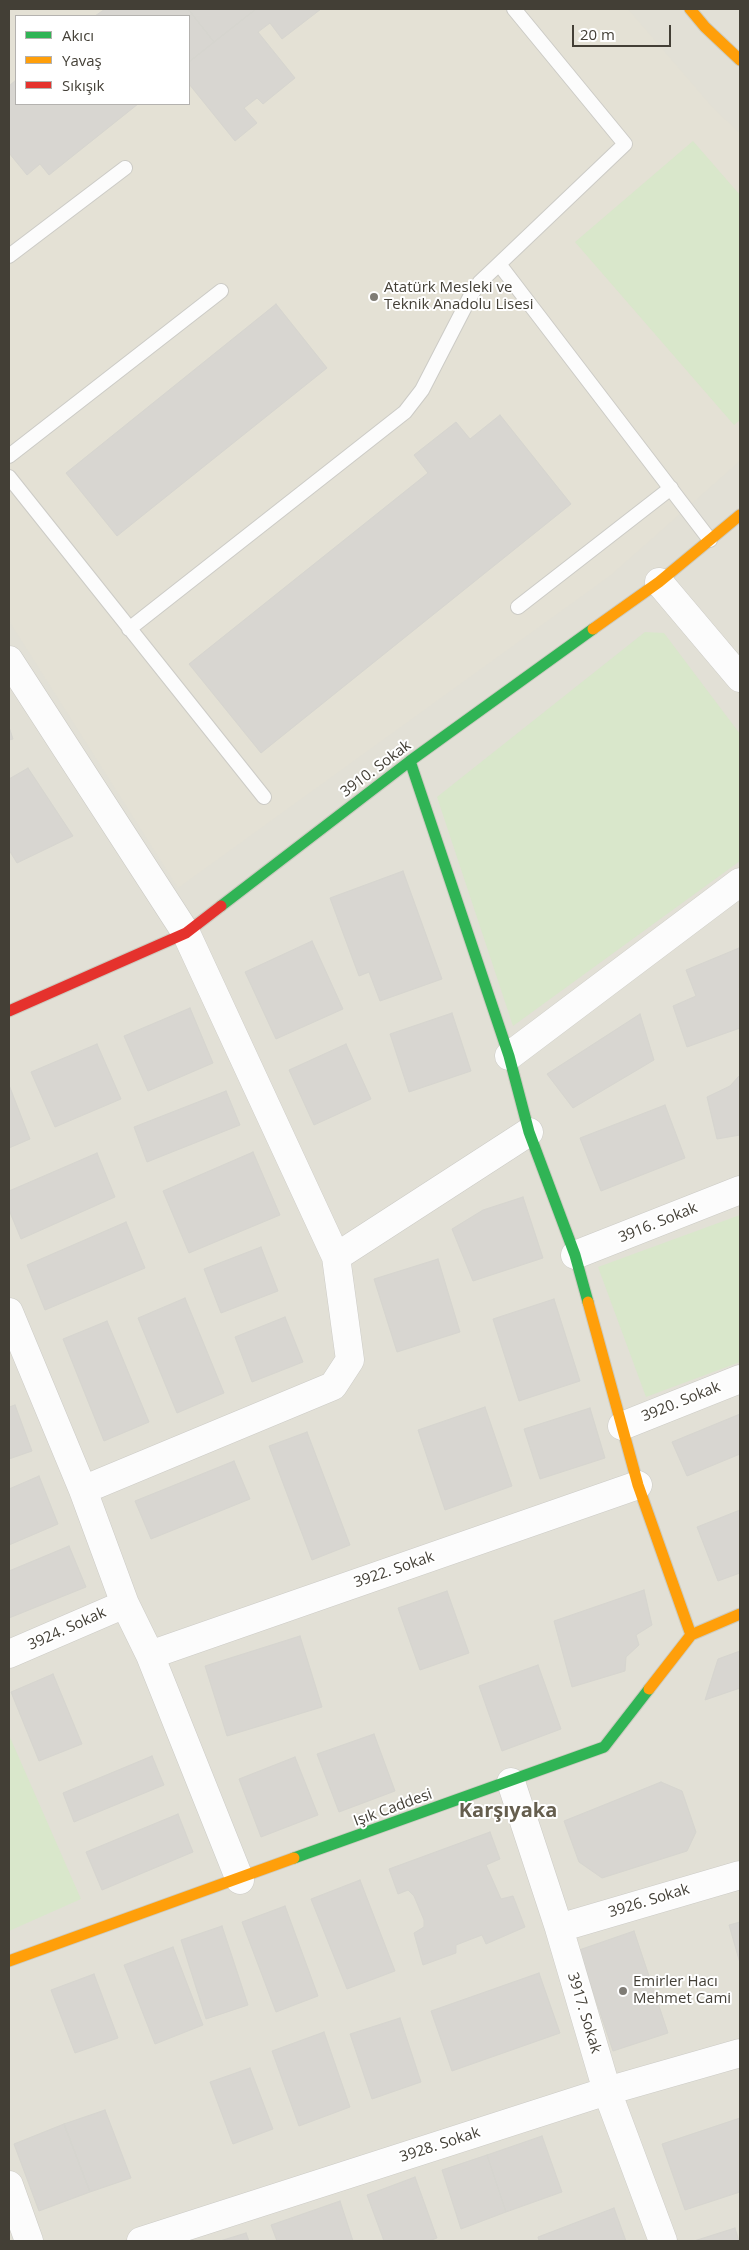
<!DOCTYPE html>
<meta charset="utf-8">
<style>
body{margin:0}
#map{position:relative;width:749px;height:2250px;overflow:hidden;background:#eeeee9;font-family:"Open Sans",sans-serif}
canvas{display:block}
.frame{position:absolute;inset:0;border:10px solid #433f36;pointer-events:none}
.legend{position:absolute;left:15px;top:15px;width:175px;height:90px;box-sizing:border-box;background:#fff;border:1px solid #b4b2af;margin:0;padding:6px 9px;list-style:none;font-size:15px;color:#433f36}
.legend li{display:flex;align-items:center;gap:10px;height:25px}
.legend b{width:25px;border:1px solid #b4b2af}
.scale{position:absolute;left:572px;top:25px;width:99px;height:22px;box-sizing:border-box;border:2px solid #433f36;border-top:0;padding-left:6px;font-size:15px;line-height:18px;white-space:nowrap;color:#433f36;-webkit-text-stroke:4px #fff;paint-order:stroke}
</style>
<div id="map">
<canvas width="749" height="2250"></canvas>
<div class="frame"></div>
<ul class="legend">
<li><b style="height:6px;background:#30b455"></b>Akıcı</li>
<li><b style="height:6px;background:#ff9f0a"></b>Yavaş</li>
<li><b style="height:6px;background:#e5322d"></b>Sıkışık</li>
</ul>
<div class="scale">20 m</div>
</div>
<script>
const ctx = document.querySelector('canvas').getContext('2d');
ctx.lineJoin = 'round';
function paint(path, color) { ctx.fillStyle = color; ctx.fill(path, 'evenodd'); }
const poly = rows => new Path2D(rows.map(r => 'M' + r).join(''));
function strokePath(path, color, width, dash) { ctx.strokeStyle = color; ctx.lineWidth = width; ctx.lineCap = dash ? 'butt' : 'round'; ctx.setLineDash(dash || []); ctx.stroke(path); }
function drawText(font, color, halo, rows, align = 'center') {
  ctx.font = font + ' "Open Sans",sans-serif'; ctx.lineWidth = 4; ctx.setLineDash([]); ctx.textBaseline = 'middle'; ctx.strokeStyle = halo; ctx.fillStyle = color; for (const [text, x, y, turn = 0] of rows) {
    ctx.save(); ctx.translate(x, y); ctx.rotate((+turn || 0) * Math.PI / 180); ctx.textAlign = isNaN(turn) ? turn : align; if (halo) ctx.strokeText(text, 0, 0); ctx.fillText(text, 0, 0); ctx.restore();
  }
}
paint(poly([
 [9,9,740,9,740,2241,9,2241],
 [16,16,189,16,189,104,16,104]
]), '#e2e0d6');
paint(poly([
 [9,9,628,9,714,109,740,133,740,461,611,575,178,888,9,621],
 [16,16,189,16,189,104,16,104]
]), '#e4e1d5');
paint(poly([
 [693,141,740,195,740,420,734,425,575,242],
 [645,632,664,633,740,734,740,861,513,1026,437,797],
 [740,1215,740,1362,646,1397,598,1267],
 [9,1735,81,1899,9,1931]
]), '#d9e7cb');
const building = poly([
 [105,9,188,9,214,42,189,62,189,16,95,16,105,9],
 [188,9,256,9,214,42,188,9],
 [256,9,321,9,282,39,270,23,258,32,295,78,263,104,257,98,244,108,257,123,235,141,189,84,189,62,256,9],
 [16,80,16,104,138,104,49,175,40,164,27,175,9,153,9,86,16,80],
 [276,304,327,368,117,536,66,473,276,304],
 [500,415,571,504,261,753,189,664,428,473,414,455,456,422,470,439,500,415],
 [9,727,13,739,9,740,9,727],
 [28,768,73,836,17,863,9,850,9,779,28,768],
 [403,871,442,979,380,1001,369,972,359,976,330,898,403,871],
 [312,941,343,1009,276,1039,245,972,312,941],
 [739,948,740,1028,687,1047,673,1006,696,996,686,970,739,948],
 [190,1008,213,1063,148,1091,124,1036,190,1008],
 [452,1013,471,1071,409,1092,390,1034,452,1013],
 [640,1014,654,1060,573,1108,547,1074,640,1014],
 [97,1044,121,1099,55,1127,31,1072,97,1044],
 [346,1044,371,1099,314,1125,289,1070,346,1044],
 [740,1075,740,1135,717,1139,707,1097,730,1086,740,1075],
 [9,1085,30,1139,9,1148,9,1085],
 [226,1091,240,1125,147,1162,134,1127,226,1091],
 [665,1105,685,1158,601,1191,580,1138,665,1105],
 [253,1152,280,1215,189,1253,163,1191,253,1152],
 [97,1153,115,1197,21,1239,9,1210,9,1191,97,1153],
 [523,1197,543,1258,473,1281,452,1229,483,1210,523,1197],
 [126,1222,145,1268,45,1310,27,1265,126,1222],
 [261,1247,278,1291,221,1313,204,1269,261,1247],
 [438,1259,460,1332,397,1352,374,1279,438,1259],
 [185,1298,224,1393,177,1413,138,1318,185,1298],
 [554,1299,580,1381,519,1401,493,1319,554,1299],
 [285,1317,303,1362,252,1382,235,1337,285,1317],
 [107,1321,149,1422,104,1441,63,1339,107,1321],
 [15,1405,32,1451,9,1459,9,1407,15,1405],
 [485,1407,512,1486,445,1510,418,1430,485,1407],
 [590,1408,605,1458,540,1479,524,1429,590,1408],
 [740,1414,740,1454,687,1476,672,1442,740,1414],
 [307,1432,350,1545,312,1560,269,1446,307,1432],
 [234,1461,250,1499,151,1539,135,1501,234,1461],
 [39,1476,58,1524,9,1545,9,1489,39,1476],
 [740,1510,740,1573,718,1581,697,1527,740,1510],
 [69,1546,86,1587,9,1618,9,1571,69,1546],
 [644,1590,652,1625,636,1635,639,1645,626,1657,625,1671,572,1687,554,1621,644,1590],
 [447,1591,469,1653,420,1670,398,1608,447,1591],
 [300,1636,322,1707,227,1736,205,1666,300,1636],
 [740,1651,740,1688,705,1700,718,1659,740,1651],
 [538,1665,561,1729,502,1751,479,1686,538,1665],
 [53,1674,82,1744,39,1761,11,1692,53,1674],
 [374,1734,395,1791,339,1812,317,1754,374,1734],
 [152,1756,164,1785,74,1822,63,1793,152,1756],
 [295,1757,318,1815,261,1837,239,1779,295,1757],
 [661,1782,682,1791,696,1832,687,1851,602,1878,579,1862,564,1821,661,1782],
 [178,1814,193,1852,102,1890,86,1852,178,1814],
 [490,1832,500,1859,486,1865,501,1899,513,1896,525,1927,486,1944,482,1935,456,1945,456,1953,423,1965,414,1933,424,1927,424,1920,414,1896,408,1890,398,1894,389,1869,490,1832],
 [360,1880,395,1971,347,1989,311,1899,360,1880],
 [285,1906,318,1996,276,2012,242,1922,285,1906],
 [740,1922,740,1963,729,1925,740,1922],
 [222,1926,248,2005,206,2019,181,1940,222,1926],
 [634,1931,668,2033,613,2051,579,1950,634,1931],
 [173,1947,203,2025,155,2044,124,1965,173,1947],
 [539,1973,560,2033,452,2071,431,2011,539,1973],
 [94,1974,118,2038,75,2053,51,1990,94,1974],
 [400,2018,421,2082,372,2099,350,2034,400,2018],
 [324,2032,350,2107,299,2126,272,2051,324,2032],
 [250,2068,273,2129,233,2144,210,2082,250,2068],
 [105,2110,131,2178,90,2192,64,2124,105,2110],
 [740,2118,740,2192,685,2210,662,2144,740,2118],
 [64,2124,90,2192,39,2211,14,2144,64,2124],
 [542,2136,562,2192,506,2212,487,2155,542,2136],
 [487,2155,506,2212,461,2229,442,2170,487,2155],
 [415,2177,437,2238,429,2241,384,2241,367,2195,415,2177],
 [340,2201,353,2241,277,2241,271,2225,340,2201],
 [614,2208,626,2241,539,2241,538,2237,614,2208],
 [735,2228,739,2241,694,2241,735,2228],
 [246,2233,249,2241,220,2241,246,2233]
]);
paint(building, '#d8d6d1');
strokePath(building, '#d6d5cf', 1);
const lane = poly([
 [514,9,625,144,499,264,710,540],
 [9,256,125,168],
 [9,456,221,291],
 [9,477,264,797],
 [518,607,671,488],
 [129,629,405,412,422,390,471,295,480,282,499,264]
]);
const street = poly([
 [659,582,740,678],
 [9,660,186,933,336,1257],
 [509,1056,740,882],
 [575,1255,740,1190],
 [9,1312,83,1490,125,1604,150,1655,240,1880],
 [622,1426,740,1379],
 [83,1490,333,1386,350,1360,336,1257,529,1132],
 [9,1654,125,1604],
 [150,1655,638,1485],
 [511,1782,559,1928,607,2091,663,2241],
 [559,1928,740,1875],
 [9,2185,29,2241],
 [141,2241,607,2091,740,2053]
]);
const fast = poly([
 [410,761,509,1056,529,1132,575,1255,588,1302],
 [221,906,410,761,593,629],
 [294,1858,604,1747,649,1689]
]);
const slow = poly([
 [690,9,705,27,740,60],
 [593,629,659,582,740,515],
 [588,1302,638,1485,691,1635],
 [649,1689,691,1635,740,1614],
 [9,1961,294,1858]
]);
const jam = poly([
 [9,1011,186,933,221,906]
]);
strokePath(lane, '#cccbc6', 16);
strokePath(street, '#cccbc6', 29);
strokePath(fast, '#cccbc0', 13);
strokePath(slow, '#cccbc0', 13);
strokePath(jam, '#cccbc0', 13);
strokePath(lane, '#fcfcfc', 14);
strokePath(street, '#fcfcfc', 28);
strokePath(fast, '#30b455', 11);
strokePath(slow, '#ff9f0a', 11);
strokePath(jam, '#e5322d', 11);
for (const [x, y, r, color] of [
 [374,297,5,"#7f7c75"],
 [623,1991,5,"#7f7c75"]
]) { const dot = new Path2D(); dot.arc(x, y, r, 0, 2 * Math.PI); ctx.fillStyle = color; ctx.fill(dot); strokePath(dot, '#fff', 2); }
drawText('15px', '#433f36', '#fff', [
 ["Atatürk Mesleki ve",384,288],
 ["Teknik Anadolu Lisesi",384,305],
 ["Emirler Hacı",633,1982],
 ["Mehmet Cami",633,1999]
], 'left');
drawText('15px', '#433f36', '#fff', [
 ["3910. Sokak",376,769,-37],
 ["3916. Sokak",658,1223,-22],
 ["3920. Sokak",681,1402,-22],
 ["3922. Sokak",394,1570,-19],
 ["3924. Sokak",67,1629,-24],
 ["Işık Caddesi",393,1808,-20],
 ["3926. Sokak",649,1901,-17],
 ["3917. Sokak",584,2013,73],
 ["3928. Sokak",440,2145,-18]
]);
drawText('bold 20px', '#655e4e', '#fff', [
 ["Karşıyaka",508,1811]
]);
</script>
